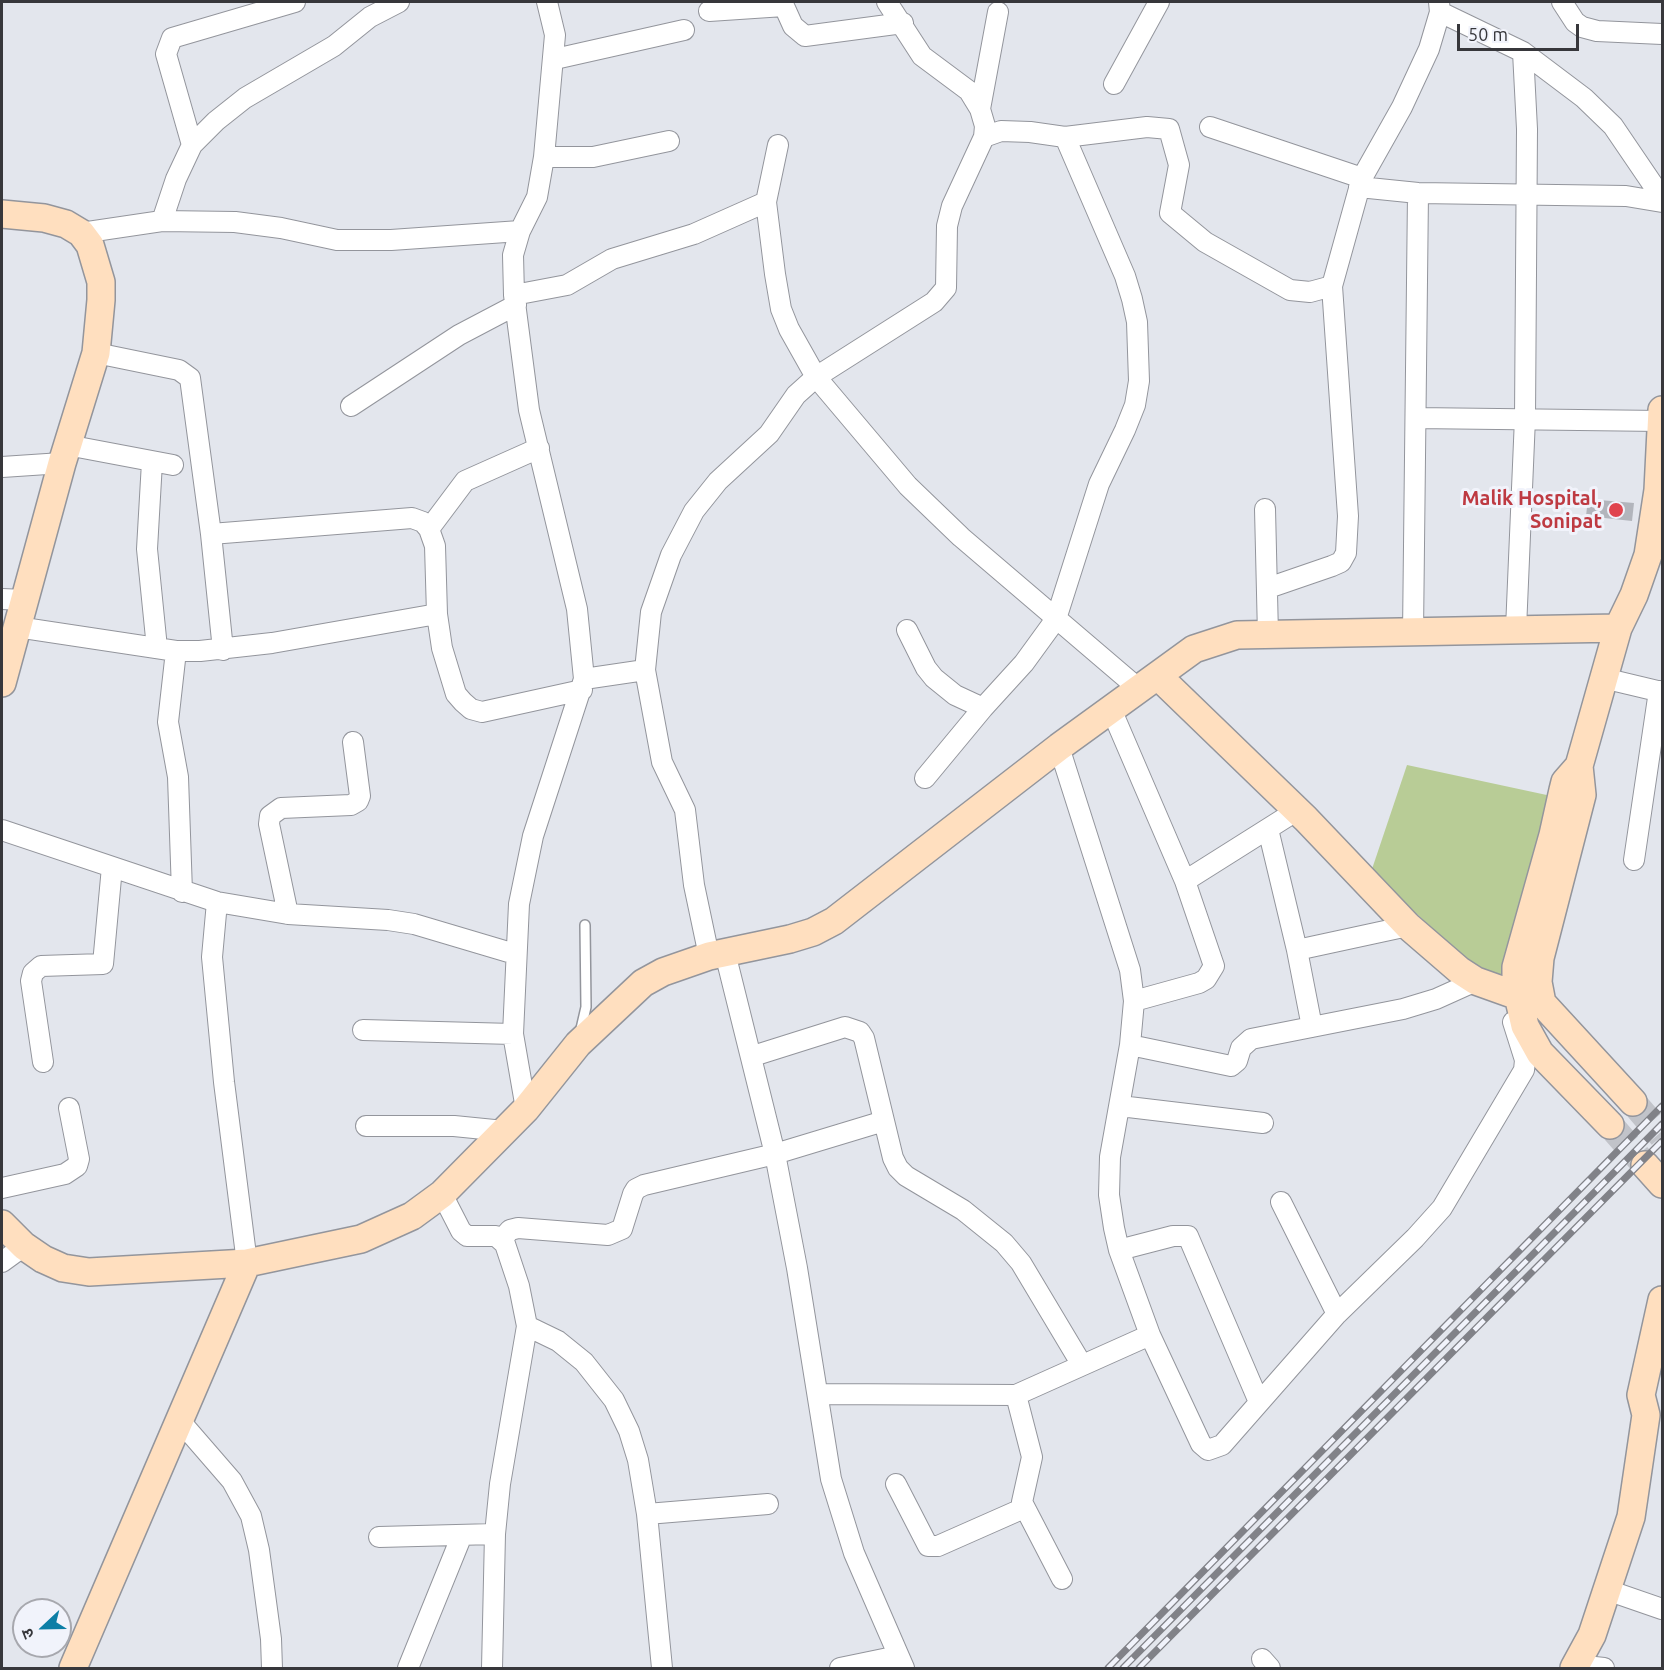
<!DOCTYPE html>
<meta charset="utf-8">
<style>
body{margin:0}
#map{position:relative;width:1664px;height:1670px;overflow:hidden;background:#e3e6ed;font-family:Ubuntu,"Noto Sans Devanagari",sans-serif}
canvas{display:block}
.frame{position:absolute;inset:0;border:3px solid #37373b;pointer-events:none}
.north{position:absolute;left:12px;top:1598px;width:60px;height:60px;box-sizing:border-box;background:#f1f3fb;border:2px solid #a7a8ae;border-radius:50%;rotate:248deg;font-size:16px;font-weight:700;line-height:24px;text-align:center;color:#37373b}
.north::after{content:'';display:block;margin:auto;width:21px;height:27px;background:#0c7ea6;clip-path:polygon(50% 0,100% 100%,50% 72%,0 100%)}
.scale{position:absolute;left:1457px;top:24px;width:122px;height:27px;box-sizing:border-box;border:3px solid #37373b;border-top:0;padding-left:8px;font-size:18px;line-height:21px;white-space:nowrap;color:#37373b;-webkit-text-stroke:4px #f1f3fb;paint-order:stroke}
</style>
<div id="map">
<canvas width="1664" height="1670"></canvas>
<div class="frame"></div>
<div class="north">उ</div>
<div class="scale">50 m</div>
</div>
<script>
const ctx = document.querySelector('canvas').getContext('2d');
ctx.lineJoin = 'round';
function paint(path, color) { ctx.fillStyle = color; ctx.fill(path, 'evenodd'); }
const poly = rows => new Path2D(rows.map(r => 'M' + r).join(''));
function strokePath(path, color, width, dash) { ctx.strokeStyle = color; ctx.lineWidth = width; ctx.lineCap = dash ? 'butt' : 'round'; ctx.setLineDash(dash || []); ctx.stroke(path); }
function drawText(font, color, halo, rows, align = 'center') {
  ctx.font = font + ' Ubuntu,sans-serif'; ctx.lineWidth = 6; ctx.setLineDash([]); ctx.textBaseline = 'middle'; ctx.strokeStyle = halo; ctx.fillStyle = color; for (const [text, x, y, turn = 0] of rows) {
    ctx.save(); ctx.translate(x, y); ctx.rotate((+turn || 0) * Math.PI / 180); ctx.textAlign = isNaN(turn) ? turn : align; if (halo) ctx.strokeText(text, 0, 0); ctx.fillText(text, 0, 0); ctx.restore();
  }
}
paint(poly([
 [1407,765,1556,797,1502,978,1479,971,1371,872]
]), '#b8cc96');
paint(poly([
 [1588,499,1634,503,1632,521,1586,516]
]), '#b2b5bc');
strokePath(poly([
 [1633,1102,1662,1136],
 [1610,1125,1645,1165]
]), '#c1c3c9', 27, [27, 14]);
const lane = poly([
 [580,1033,586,1007,585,925]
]);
const street = poly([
 [1562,2,1575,22,1582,27,1597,31,1662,34],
 [709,11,784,6,793,26,805,36,903,23],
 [1440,12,1523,52,1584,98,1613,126,1662,198],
 [555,59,684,30],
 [1114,84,1159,2],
 [980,109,998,12],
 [1210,127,1362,178],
 [1065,137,1147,127,1169,129,1179,165,1170,213,1205,242,1290,290,1310,292,1332,286],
 [192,145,166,54,172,38,295,2],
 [778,145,766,202,775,274,781,309,789,329,816,377,908,486,961,537,1139,689],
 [544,157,593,157,669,141],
 [1359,187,1418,193,1626,196,1662,202],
 [162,221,176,179,192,145,216,121,245,98,334,46,370,17,399,2],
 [81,233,162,221,235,222,281,228,337,240,391,240,520,231],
 [514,295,567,285,612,259,694,234,766,202],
 [96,353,179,370,190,378,211,534,223,650],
 [351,406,459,335,516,305],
 [1416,418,1661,421],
 [67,445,173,465],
 [152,462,147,549,157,648],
 [2,467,62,463],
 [1265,509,1268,635],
 [429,529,465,481,539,448],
 [211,534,412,518,423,522,429,529,435,546,437,614,442,648,456,694,463,702,471,709,482,712,582,690],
 [1268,588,1332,566,1341,562,1346,553,1348,516,1332,286,1362,178,1402,107,1429,49,1440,12,1439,2],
 [2,599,24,600],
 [17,627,176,651,200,651,272,643,437,614],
 [1516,629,1525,418,1527,129,1523,52],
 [907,630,926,668,934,678,955,695,983,708],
 [1413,633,1418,193],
 [176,651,168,722,178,777,182,892],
 [1603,678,1662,692],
 [584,679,645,670],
 [1111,709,1185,881,1214,966,1206,979,1199,983,1134,1001],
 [1059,747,1130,970,1134,1001,1130,1045,1110,1157,1109,1195,1114,1228,1119,1250,1150,1335,1201,1444,1208,1450,1222,1445,1337,1314,1415,1238,1442,1208,1524,1070,1525,1060,1513,1022],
 [925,778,983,708,1024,663,1056,619,1099,484,1125,430,1135,405,1139,381,1137,322,1132,299,1125,276,1065,137,1030,132,1001,131,984,137],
 [1268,829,1297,950,1312,1027],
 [2,830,217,902,288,914,388,920,414,924,515,954],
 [1634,860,1659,691],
 [1185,881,1296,811],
 [217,902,212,957,224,1082,247,1263],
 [288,914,269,824,270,816,281,808,351,805,358,801,360,796,353,742],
 [1297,950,1408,926],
 [725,953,775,1154,797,1268,831,1479,854,1553,904,1668],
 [709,956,694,885,685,810,662,762,645,670,651,612,671,555,694,511,718,481,769,434,796,395,816,377,934,302,946,288,947,226,952,206,984,137,985,126,980,109,969,91,922,56,887,2],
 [363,1030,513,1034],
 [1130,1045,1231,1066,1237,1061,1241,1048,1251,1039,1403,1009,1436,999,1476,981],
 [753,1056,845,1027,860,1032,864,1038,893,1158,898,1168,906,1176,963,1210,1004,1243,1021,1263,1082,1365],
 [43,1062,31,981,33,973,41,966,103,964,112,867],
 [1120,1106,1263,1123],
 [526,1109,513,1034,519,904,533,836,584,679,577,609,529,410,514,295,513,255,520,231,537,197,544,157,555,35,547,2],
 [366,1126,454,1126,504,1131],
 [2,1188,65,1174,77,1166,79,1159,69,1108],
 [442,1194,461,1231,467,1236,496,1236,505,1244,519,1286,527,1326,500,1484,495,1534,492,1668],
 [1281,1202,1337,1314],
 [502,1239,510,1230,518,1228,608,1235,622,1229,633,1194,636,1189,644,1185,775,1154,884,1121],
 [1119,1250,1173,1236,1188,1236,1259,1402],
 [2,1262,24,1246],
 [527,1326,558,1341,584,1362,614,1400,629,1431,638,1460,647,1514,662,1668],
 [818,1394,1016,1395,1150,1335],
 [1016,1395,1032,1457,1022,1502,1062,1579],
 [180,1421,232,1481,251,1516,259,1550,271,1639,272,1668],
 [896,1484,928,1546,938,1546,1024,1508],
 [647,1514,768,1504],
 [379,1537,495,1534],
 [1607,1590,1662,1609],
 [1262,1659,1270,1668],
 [1576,1665,1604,1668],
 [408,1668,462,1535],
 [840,1668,898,1656]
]);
const secondary = poly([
 [2,214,44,218,66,224,81,233,90,245,101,282,101,300,96,353,62,463,2,683],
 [1158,676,1306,819,1408,926,1459,970,1476,981,1518,996],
 [1579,766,1618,628,1634,595,1648,555,1658,490,1662,410],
 [1610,1125,1540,1053,1525,1026,1516,987,1516,967,1553,835,1563,790,1565,782,1579,766,1582,795,1540,958,1538,982,1542,1003,1633,1102],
 [1645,1165,1662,1184],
 [2,1224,24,1246,43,1259,63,1268,89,1272,247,1263,361,1239,412,1216,442,1194,526,1109,578,1044,643,983,663,972,709,956,790,939,813,932,834,921,1059,747,1194,649,1237,635,1618,628],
 [73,1668,247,1263],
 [1574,1668,1592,1635,1631,1517,1646,1415,1641,1395,1662,1300]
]);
strokePath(lane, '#93959c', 12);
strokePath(street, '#93959c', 22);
strokePath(secondary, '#93959c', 30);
strokePath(lane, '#fff', 9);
strokePath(street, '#fff', 20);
strokePath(secondary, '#ffdfbf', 27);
const rail = poly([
 [1108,1668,1662,1106],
 [1123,1668,1662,1124],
 [1139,1668,1662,1141]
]);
strokePath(rail, '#818288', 7);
strokePath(rail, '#f1f3fb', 4.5, [14]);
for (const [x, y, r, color] of [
 [1616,510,8,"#e0444e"]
]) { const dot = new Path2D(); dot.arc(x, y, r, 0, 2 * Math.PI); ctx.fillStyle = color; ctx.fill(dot); strokePath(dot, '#f1f3fb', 2); }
drawText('bold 20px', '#be3a42', '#f1f3fb', [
 ["Malik Hospital,",1602,498],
 ["Sonipat",1602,521]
], 'right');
</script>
